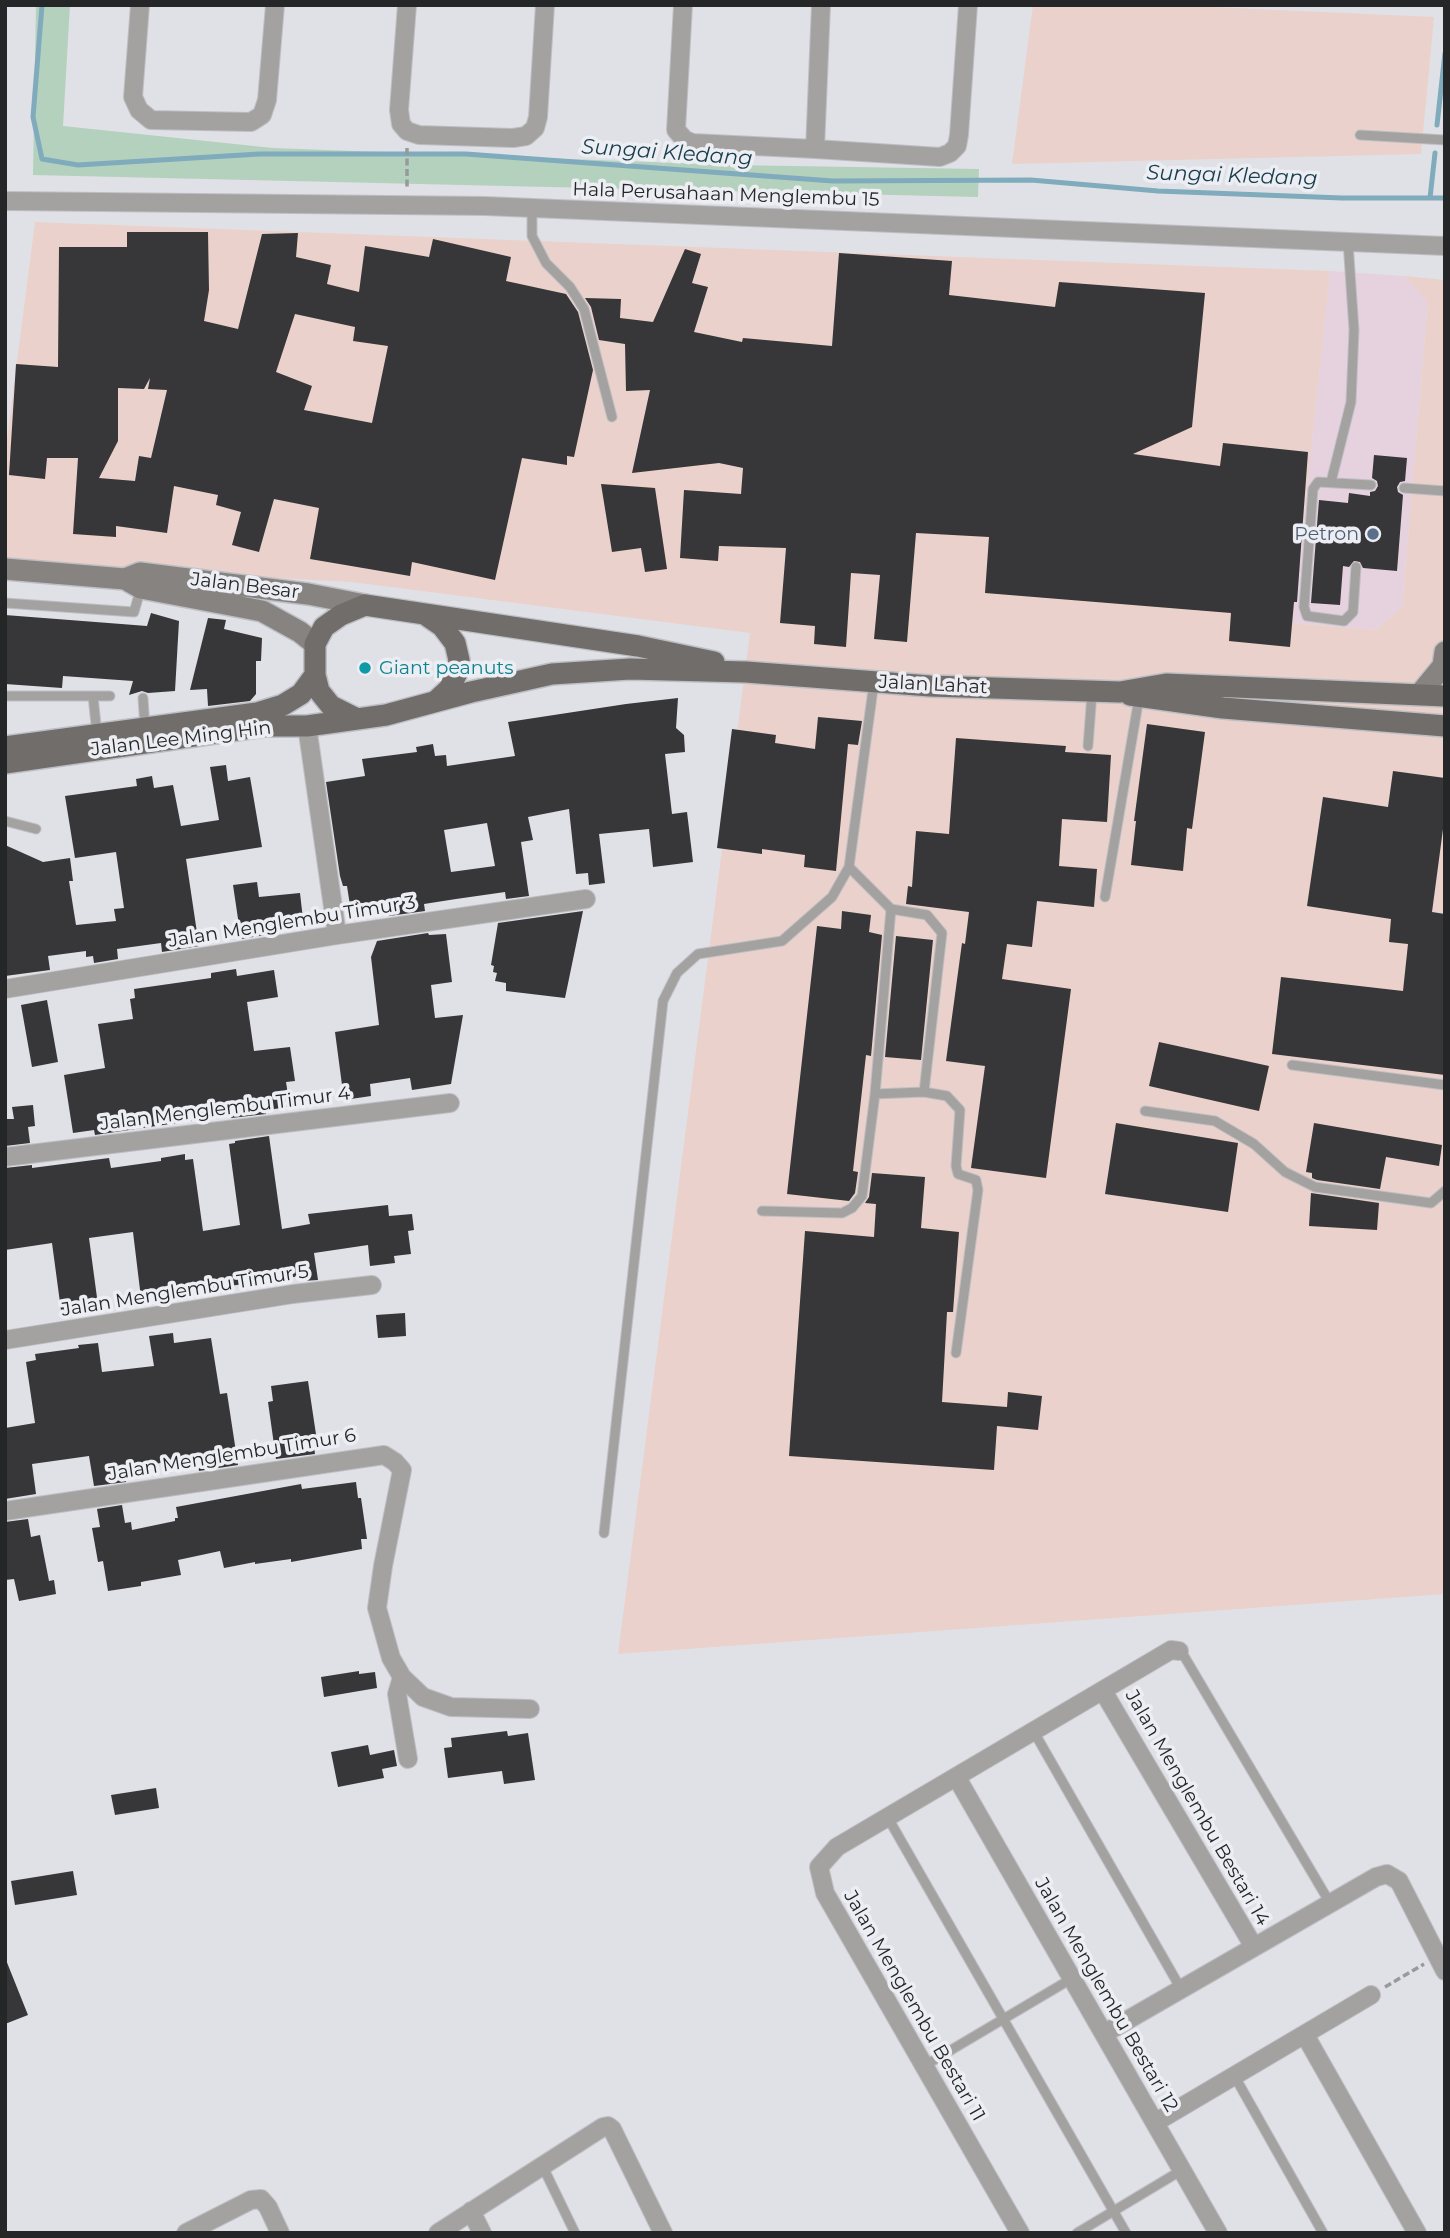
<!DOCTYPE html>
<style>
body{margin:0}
#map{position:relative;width:1450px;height:2238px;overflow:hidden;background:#e0e1e6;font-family:Montserrat,sans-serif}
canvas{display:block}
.frame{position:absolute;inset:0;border:7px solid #252627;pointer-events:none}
</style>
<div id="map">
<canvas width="1450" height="2238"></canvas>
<div class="frame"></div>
</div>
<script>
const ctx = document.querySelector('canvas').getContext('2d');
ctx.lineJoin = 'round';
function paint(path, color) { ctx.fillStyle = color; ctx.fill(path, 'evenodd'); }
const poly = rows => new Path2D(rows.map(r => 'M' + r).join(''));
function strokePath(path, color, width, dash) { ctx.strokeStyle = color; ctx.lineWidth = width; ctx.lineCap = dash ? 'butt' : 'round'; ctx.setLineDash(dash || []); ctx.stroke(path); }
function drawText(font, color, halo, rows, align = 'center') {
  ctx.font = font + ' Montserrat,sans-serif'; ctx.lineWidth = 7; ctx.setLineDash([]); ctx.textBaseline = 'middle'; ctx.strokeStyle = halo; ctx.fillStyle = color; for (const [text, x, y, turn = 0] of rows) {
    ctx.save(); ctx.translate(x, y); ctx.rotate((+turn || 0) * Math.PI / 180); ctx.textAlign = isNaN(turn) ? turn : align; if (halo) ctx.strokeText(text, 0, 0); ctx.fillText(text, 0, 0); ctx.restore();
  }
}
paint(poly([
 [1330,271,1404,276,1428,301,1402,607,1376,630,1293,623]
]), '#e6d1df');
paint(poly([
 [1033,5,1167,5,1434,17,1421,154,1012,164],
 [35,222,1330,271,1293,623,1376,630,1402,607,1428,302,1404,276,1445,280,1445,1594,618,1654,750,633,352,582,5,564,5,455]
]), '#ebd1cb');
paint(poly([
 [36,5,70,5,63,126,273,148,731,165,979,169,978,197,33,175]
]), '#b4d1be');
strokePath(poly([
 [42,5,33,117,42,159,78,165,259,154,466,154,833,181,1031,180,1158,191,1342,198,1445,198],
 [1437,125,1445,53],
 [1430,198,1435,153]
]), '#7fabbc', 5);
paint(poly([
 [127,232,208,232,209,290,204,321,238,329,262,234,298,233,296,257,331,265,327,284,359,292,365,246,429,257,433,239,511,257,506,281,566,294,578,312,593,370,574,457,567,456,567,465,522,458,495,580,412,562,410,576,310,559,319,508,274,499,259,552,232,545,241,512,216,505,218,495,174,486,167,533,116,526,116,537,73,534,78,458,47,458,45,479,9,475,16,364,58,367,59,247,127,247],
 [295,314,355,327,353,341,388,346,372,423,304,410,312,386,276,372],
 [150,378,148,389,167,390,151,458,139,456,135,481,99,478,118,441,118,388,144,389],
 [685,249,701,254,692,283,708,287,694,332,742,342,743,338,832,346,839,253,952,261,949,295,1055,307,1059,282,1205,293,1192,427,1133,454,1220,466,1223,443,1308,452,1297,602,1294,602,1290,647,1229,641,1231,613,985,593,989,537,916,533,907,642,874,639,880,575,851,573,846,647,814,644,815,626,780,623,786,548,719,546,718,561,680,558,684,490,741,494,743,468,719,463,632,473,650,390,626,391,625,344,599,340,591,307,585,298,621,299,620,318,653,322],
 [1374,455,1407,458,1405,481,1400,482,1397,487,1398,492,1403,495,1397,571,1363,568,1360,562,1354,561,1349,567,1343,566,1340,605,1311,603,1319,500,1348,503,1349,493,1370,496,1370,492,1375,491,1378,486,1377,481,1372,478],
 [601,484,655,488,667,569,645,572,641,548,612,552],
 [151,613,179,621,175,691,148,693,142,691,129,695,133,681,63,676,62,688,5,684,5,615,147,626],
 [208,618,226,620,224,629,262,638,261,661,256,661,256,694,250,701,208,706,207,689,190,690],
 [678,698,676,728,684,735,685,752,665,754,672,814,687,812,693,862,653,867,649,829,599,834,605,883,589,885,588,873,576,874,569,809,528,817,533,840,521,842,529,896,506,899,505,892,456,899,424,904,425,911,389,916,388,906,351,912,347,886,343,886,340,876,326,782,365,776,362,759,417,752,416,747,433,744,435,756,446,755,447,766,515,756,508,722,626,704],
 [487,823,495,866,451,872,444,830],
 [818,717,862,721,858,745,848,744,836,871,804,867,805,855,762,849,762,854,717,848,732,729,776,735,775,743,815,749],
 [1147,724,1205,732,1192,829,1187,828,1183,871,1131,865,1136,821,1134,821],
 [956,738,1066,746,1065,752,1111,755,1107,822,1062,819,1059,866,1097,869,1094,907,1037,901,1032,947,1007,944,1002,979,1071,989,1046,1178,971,1168,985,1066,946,1061,962,943,965,944,969,912,906,904,908,886,912,887,916,831,949,834],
 [226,765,228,781,250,777,262,847,186,859,199,946,162,952,161,943,117,949,118,959,94,963,93,956,86,957,86,951,48,956,50,970,5,976,5,845,43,862,70,858,73,881,69,881,76,925,116,921,114,909,124,908,116,852,75,858,65,796,137,786,136,779,152,776,154,788,173,785,181,826,219,820,210,767],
 [1393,771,1445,778,1445,814,1432,912,1445,914,1445,1075,1272,1054,1281,977,1403,991,1408,944,1389,942,1391,919,1307,906,1323,797,1388,807],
 [257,882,259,897,300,893,304,928,264,932,265,935,241,939,233,885],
 [583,911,565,998,506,991,506,983,495,981,497,973,493,972,494,966,491,965,498,923],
 [842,911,871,915,869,932,882,935,871,1056,866,1055,853,1171,858,1172,855,1193,849,1201,787,1194,817,926,841,929],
 [428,933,429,935,446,934,452,982,431,985,435,1018,463,1015,451,1084,412,1090,410,1078,370,1084,371,1096,344,1100,335,1032,379,1025,371,957,377,941],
 [896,936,933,940,921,1060,885,1057],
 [236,969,237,976,274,970,278,997,247,1002,254,1051,290,1047,295,1081,286,1082,290,1107,266,1110,266,1114,231,1118,231,1115,95,1135,94,1130,73,1133,64,1075,105,1068,98,1024,133,1019,130,999,135,998,134,989,211,978,211,973],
 [47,1000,58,1062,32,1067,21,1005],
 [1159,1042,1269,1066,1259,1111,1149,1086],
 [33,1105,35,1126,28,1127,30,1143,5,1146,5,1119,14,1119,12,1107],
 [1116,1123,1238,1143,1228,1212,1105,1194],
 [1314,1123,1442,1145,1439,1166,1386,1157,1380,1189,1317,1180,1312,1178,1312,1173,1306,1172],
 [269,1136,282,1229,310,1224,308,1214,388,1205,389,1216,412,1214,414,1230,408,1231,411,1254,394,1256,395,1263,370,1266,368,1245,314,1253,318,1280,302,1281,302,1276,293,1277,292,1268,242,1274,244,1284,141,1298,133,1232,89,1238,98,1305,61,1310,52,1243,5,1250,5,1168,32,1165,32,1168,109,1158,111,1168,161,1161,161,1158,185,1154,185,1160,193,1159,203,1231,240,1225,229,1144,235,1143,235,1141],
 [872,1173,925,1177,921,1228,959,1232,953,1312,947,1312,942,1402,1007,1407,1008,1392,1042,1396,1038,1430,997,1426,994,1470,789,1456,805,1231,874,1237,876,1204,865,1203,869,1197],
 [1311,1193,1379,1203,1377,1230,1309,1226],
 [405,1313,406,1336,378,1338,376,1315],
 [173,1333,174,1343,211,1338,220,1394,227,1393,238,1465,199,1471,198,1463,167,1467,167,1462,124,1469,126,1482,94,1486,89,1456,32,1464,36,1494,5,1499,5,1428,35,1423,26,1362,36,1360,35,1354,79,1348,78,1345,98,1343,102,1372,154,1366,149,1336],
 [308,1381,317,1441,313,1441,315,1454,276,1459,268,1402,273,1401,271,1386],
 [356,1482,358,1498,361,1498,367,1539,361,1539,362,1549,291,1562,291,1559,255,1564,255,1562,224,1568,220,1551,178,1560,181,1575,141,1582,141,1586,108,1591,103,1561,98,1562,92,1528,100,1527,97,1509,122,1505,125,1523,131,1522,132,1530,175,1521,175,1518,178,1518,176,1507,301,1484,302,1489],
 [28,1519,31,1537,40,1535,49,1581,54,1580,56,1594,19,1601,14,1579,5,1580,5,1522],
 [359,1671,359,1674,375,1672,377,1688,324,1697,321,1677],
 [507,1731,508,1736,528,1733,535,1780,504,1784,502,1771,448,1778,444,1748,452,1747,451,1738],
 [368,1745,370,1755,394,1750,397,1766,382,1769,384,1778,338,1787,331,1752],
 [156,1788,159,1808,115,1815,111,1795],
 [73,1871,77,1895,15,1905,11,1881],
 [6,1960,28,2015,5,2024,5,1961]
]), '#373639');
const lane = poly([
 [1360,135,1445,140],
 [532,208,532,236,546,263,570,287,584,309,612,417],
 [1331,482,1351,402,1354,330,1348,242],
 [1404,488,1445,491],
 [1356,567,1353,612,1344,621,1307,616,1304,607,1313,489,1318,482,1371,485],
 [5,603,134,612,141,588],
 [5,696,110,696],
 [93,696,97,734],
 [143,698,145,728],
 [1088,746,1092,693],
 [5,821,36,829],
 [849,867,891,909,927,915,942,933,924,1092,947,1096,960,1110,956,1166,958,1174,976,1180,978,1190,956,1353],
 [1105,897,1139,698],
 [891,909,875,1094,924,1092],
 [1292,1065,1445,1085],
 [1145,1111,1215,1121,1254,1144,1285,1172,1315,1187,1431,1203,1445,1191],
 [762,1211,842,1213,852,1208,862,1196,875,1094],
 [604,1533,663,1001,677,973,698,954,782,941,832,897,849,867,874,682],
 [1179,1651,1184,1656,1330,1903],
 [1034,1732,1181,1989],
 [888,1818,1126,2233],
 [924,2066,1071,1979],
 [1235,2077,1323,2233],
 [542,2165,575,2233],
 [1077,2233,1182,2170]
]);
const street = poly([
 [140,5,133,97,139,110,151,120,251,122,262,115,267,100,275,5],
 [407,5,399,110,401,124,407,131,419,135,513,138,526,136,535,128,538,117,545,5],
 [683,5,676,130,685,140,693,143,815,149],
 [821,5,815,149,940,157,950,153,957,146,959,135,968,5],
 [5,201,485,206,1445,246],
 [307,726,337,935],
 [5,989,337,935,586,899],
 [5,1157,450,1103],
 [5,1340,293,1294,372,1285],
 [5,1511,384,1455,395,1462,402,1470,383,1566,377,1608,391,1658,402,1677,423,1697,451,1707,530,1709],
 [402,1677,397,1694,408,1759],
 [1103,1691,1254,1947],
 [957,1778,1218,2233],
 [1105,2033,1376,1877,1387,1874,1399,1881,1445,1971],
 [1305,2035,1417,2233],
 [1156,2122,1371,1995],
 [471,2211,482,2233],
 [186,2233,251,2200,261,2199,268,2207,280,2233],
 [438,2233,603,2127,608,2126,612,2129,663,2233],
 [1020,2233,825,1893,819,1867,837,1847,1171,1650,1179,1651]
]);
const secondary = poly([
 [5,569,125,579,140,573,308,594,365,605],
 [125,579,141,588,262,611,300,632,315,644],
 [1420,694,1443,666,1445,652]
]);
const primary = poly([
 [426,615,442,626,455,643,459,660,457,673,449,689,436,701],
 [1130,695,1223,708,1445,726],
 [357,719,331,706,319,691,315,675,315,644,324,627,341,615,365,605,638,646,714,662],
 [5,747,257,713,283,705,301,694,315,675],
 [5,763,264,726,307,726,386,715,471,692,552,674,630,669,746,672,930,686,1120,692,1166,684,1445,696]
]);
strokePath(lane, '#bebfc4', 11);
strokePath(street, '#bebfc4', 20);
strokePath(secondary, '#bebfc4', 24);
strokePath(primary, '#bebfc4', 24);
strokePath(poly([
 [407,148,407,189],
 [1385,1987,1424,1964]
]), '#98999c', 3.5, [7, 3.5]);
strokePath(lane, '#a4a2a1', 9);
strokePath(street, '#a4a2a1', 18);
strokePath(secondary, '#868381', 21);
strokePath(primary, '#716d6b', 21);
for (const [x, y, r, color] of [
 [1373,534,7,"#5c6f8a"],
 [365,668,7,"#0f9aa8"]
]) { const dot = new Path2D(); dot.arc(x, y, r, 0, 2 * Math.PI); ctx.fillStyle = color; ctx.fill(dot); strokePath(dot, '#edeef3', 2.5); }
drawText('19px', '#252627', '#edeef3', [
 ["Hala Perusahaan Menglembu 15",726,195,2],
 ["Jalan Besar",245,586,7],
 ["Jalan Lahat",933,685,3],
 ["Jalan Lee Ming Hin",181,739,-7],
 ["Jalan Menglembu Timur 3",292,922,-9],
 ["Jalan Menglembu Timur 4",225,1109,-7],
 ["Jalan Menglembu Timur 5",185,1291,-9],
 ["Jalan Menglembu Timur 6",232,1455,-9],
 ["Jalan Menglembu Bestari 14",1197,1808,60],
 ["Jalan Menglembu Bestari 12",1106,1995,60],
 ["Jalan Menglembu Bestari 11",914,2006,60]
]);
drawText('19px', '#4e5e75', '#edeef3', [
 ["Petron",1359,534]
], 'right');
drawText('19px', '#0d838f', '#edeef3', [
 ["Giant peanuts",379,668]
], 'left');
drawText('italic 21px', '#173e4c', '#edeef3', [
 ["Sungai Kledang",667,153,4],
 ["Sungai Kledang",1232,176,2]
]);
</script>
